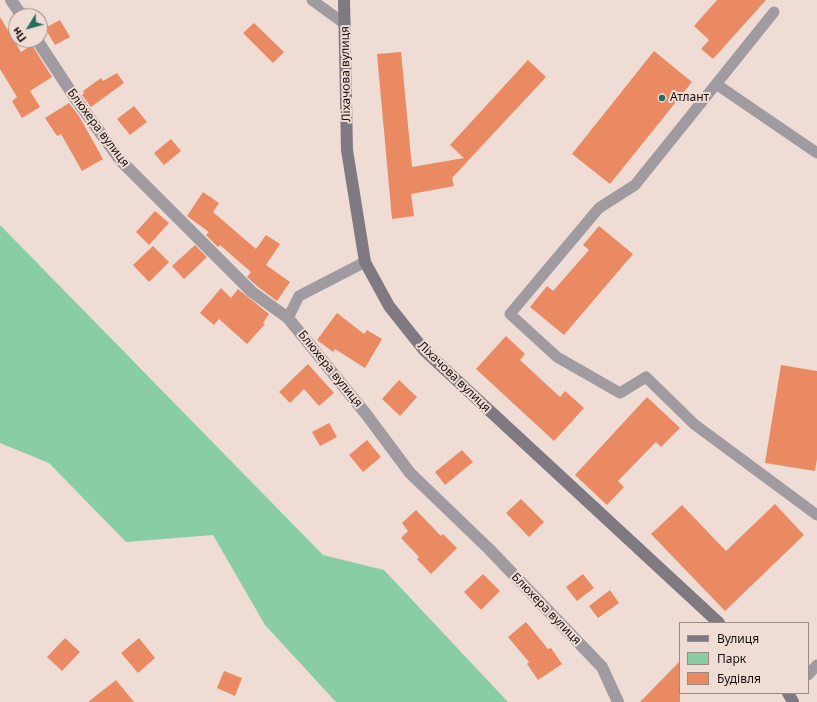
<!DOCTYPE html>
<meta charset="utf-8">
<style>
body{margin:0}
#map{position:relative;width:817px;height:702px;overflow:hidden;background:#efdcd5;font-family:"Noto Sans",sans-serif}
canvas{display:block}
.legend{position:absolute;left:679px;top:622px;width:130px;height:72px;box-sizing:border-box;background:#efdcd5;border:1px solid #988a85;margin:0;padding:5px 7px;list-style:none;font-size:12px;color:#16100d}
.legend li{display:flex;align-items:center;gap:8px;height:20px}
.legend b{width:20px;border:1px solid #988a85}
.north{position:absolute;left:8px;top:8px;width:40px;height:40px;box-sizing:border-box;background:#efdcd5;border:1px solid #988a85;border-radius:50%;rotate:233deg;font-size:11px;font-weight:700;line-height:16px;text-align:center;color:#16100d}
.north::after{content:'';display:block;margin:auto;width:14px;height:18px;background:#266e65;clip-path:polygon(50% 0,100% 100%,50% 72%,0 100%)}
</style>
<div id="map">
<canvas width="817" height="702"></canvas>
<ul class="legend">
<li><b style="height:5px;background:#7f7982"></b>Вулиця</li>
<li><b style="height:11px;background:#89cda5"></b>Парк</li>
<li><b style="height:11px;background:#e98a63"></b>Будівля</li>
</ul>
<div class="north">Пн</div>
</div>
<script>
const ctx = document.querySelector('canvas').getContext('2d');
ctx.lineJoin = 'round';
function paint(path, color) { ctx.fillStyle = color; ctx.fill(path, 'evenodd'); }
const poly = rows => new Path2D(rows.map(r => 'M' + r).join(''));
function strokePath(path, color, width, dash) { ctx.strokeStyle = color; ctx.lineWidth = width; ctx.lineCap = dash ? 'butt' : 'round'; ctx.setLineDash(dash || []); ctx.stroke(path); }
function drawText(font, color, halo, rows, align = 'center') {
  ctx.font = font + ' "Noto Sans",sans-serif'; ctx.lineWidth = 4; ctx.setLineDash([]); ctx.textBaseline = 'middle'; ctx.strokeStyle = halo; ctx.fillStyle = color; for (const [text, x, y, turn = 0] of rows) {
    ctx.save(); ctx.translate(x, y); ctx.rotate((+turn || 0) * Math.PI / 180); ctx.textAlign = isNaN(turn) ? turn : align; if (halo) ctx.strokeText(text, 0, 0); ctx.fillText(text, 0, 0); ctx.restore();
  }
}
paint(poly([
 [0,225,323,555,384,570,508,702,336,702,265,625,213,535,126,542,49,463,0,443]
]), '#89cda5');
paint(poly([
 [717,0,766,0,713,59,701,49,709,40,694,26],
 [0,17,21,52,32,45,52,77,30,91,40,107,22,118,12,101,17,97,0,69],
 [60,20,70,37,55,45,45,28],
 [254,23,284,52,273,63,243,33],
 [654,51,692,82,610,184,572,154],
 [401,52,412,167,464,158,450,145,528,60,546,77,452,178,454,186,411,194,414,216,392,219,377,54],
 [117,73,124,83,91,107,82,95,84,93,83,91,101,78,103,81],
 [69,103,79,116,103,159,82,171,61,134,57,136,45,118],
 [134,106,147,122,130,135,117,119],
 [171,139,181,151,164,165,154,153],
 [203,192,219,203,213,212,256,249,266,235,280,244,266,265,290,282,277,301,257,286,247,277,251,272,220,245,218,247,206,235,209,232,187,216],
 [155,211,169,223,149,245,136,232],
 [599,226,633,254,564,335,530,307,547,286,553,291,589,250,583,245],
 [195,245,207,257,184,279,172,266],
 [153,246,169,262,149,282,133,265],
 [221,288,231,298,238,289,269,314,263,323,265,324,247,344,219,319,214,325,200,313],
 [337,313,364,334,367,330,382,339,365,368,335,349,333,352,317,340],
 [506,336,525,354,520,360,560,397,565,391,584,408,554,441,476,369],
 [308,364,334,393,319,406,304,389,290,403,279,392],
 [781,365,817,371,817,459,815,471,765,463],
 [399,380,417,397,400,416,382,399],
 [647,397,680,428,661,447,656,442,618,481,624,487,607,505,575,475],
 [329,423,337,437,320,446,312,432],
 [367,440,381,457,363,472,349,455],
 [462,450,473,462,445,485,435,472],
 [521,499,544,522,529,537,506,513],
 [775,504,804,535,725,611,651,534,682,505,726,551],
 [416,510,441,536,443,534,457,548,431,574,417,559,419,557,401,538,408,531,402,523],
 [483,574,500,591,481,610,464,592],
 [583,574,594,588,577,601,566,587],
 [610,590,619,603,598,618,589,606],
 [526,622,548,649,551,648,562,664,538,680,527,664,529,662,508,637],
 [65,638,80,652,62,671,47,657],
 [139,638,155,658,138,673,121,653],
 [680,661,680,702,640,702],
 [224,671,242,678,235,696,217,688],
 [116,680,134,702,88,702]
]), '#e98a63');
strokePath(poly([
 [312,0,345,24],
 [774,12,635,185,599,208,510,314,557,357,620,393,646,377,694,424,817,515],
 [716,84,817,153],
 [288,318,299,296,365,262],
 [808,675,817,665]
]), '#9f9ba1', 11);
strokePath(poly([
 [11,0,22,16],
 [37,40,75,98,121,161,252,292,288,318,366,414,410,473,489,549,602,667,618,702]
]), '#9f9ba1', 12);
strokePath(poly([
 [344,0,347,150,365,262,389,306,424,350,719,623],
 [788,693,793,702]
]), '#7f7982', 12);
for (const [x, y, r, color] of [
 [662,98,4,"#266e65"]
]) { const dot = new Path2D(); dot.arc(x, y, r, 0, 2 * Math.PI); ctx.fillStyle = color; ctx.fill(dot); strokePath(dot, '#efdcd5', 1.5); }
drawText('12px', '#16100d', '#efdcd5', [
 ["Ліхачова вулиця",346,74,-91],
 ["Блюхера вулиця",98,128,53],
 ["Блюхера вулиця",330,369,51],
 ["Ліхачова вулиця",454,377,44],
 ["Блюхера вулиця",546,609,46]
]);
drawText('12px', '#16100d', '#efdcd5', [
 ["Атлант",670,98]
], 'left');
</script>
